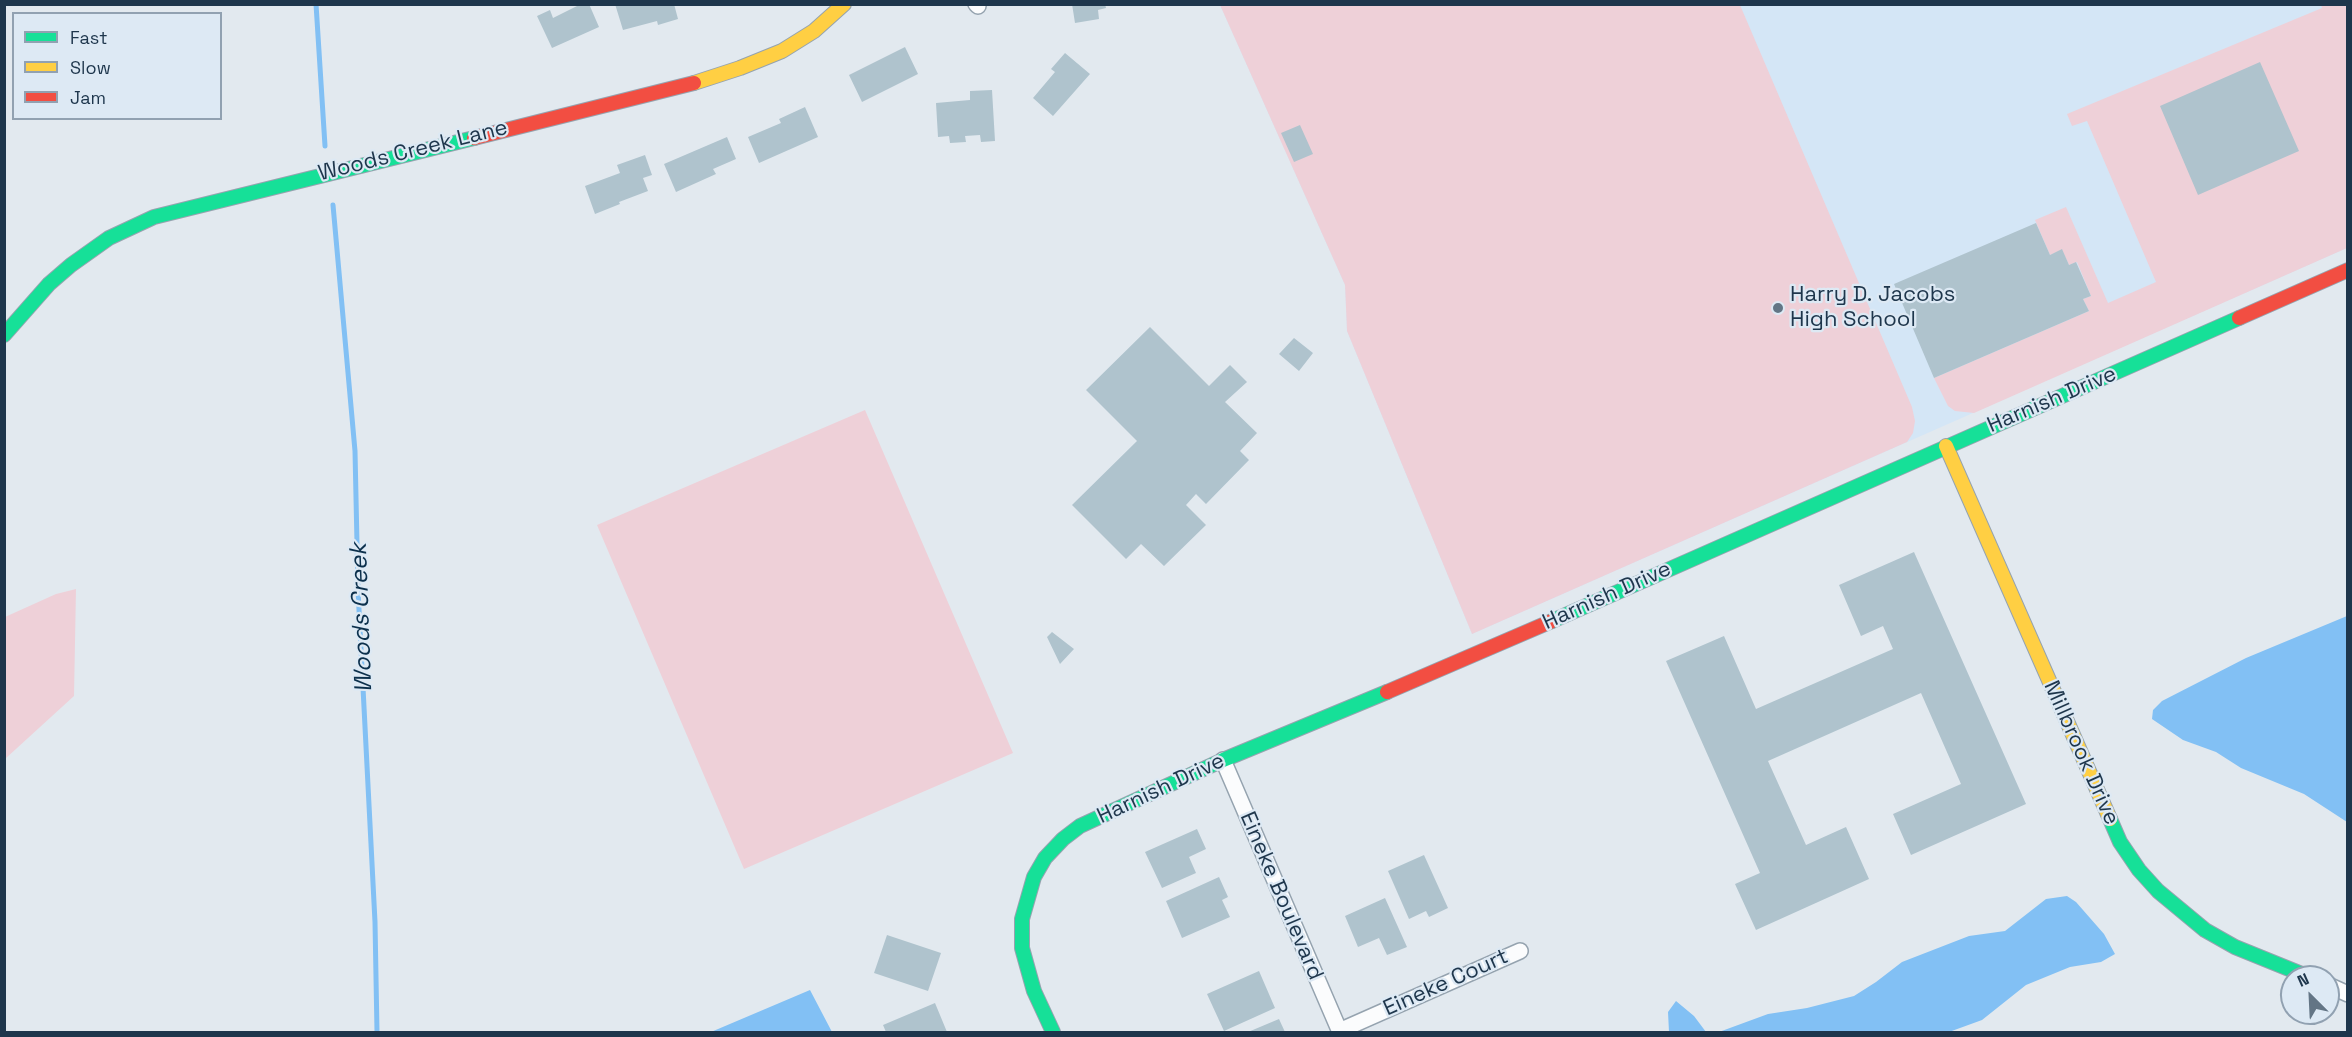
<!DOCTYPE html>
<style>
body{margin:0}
#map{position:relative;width:2352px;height:1037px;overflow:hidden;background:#e2e9ef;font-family:"Space Grotesk",sans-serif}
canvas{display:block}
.frame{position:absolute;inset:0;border:6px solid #1e364c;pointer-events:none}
.legend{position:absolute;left:12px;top:12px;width:210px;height:108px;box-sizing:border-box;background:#dde9f4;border:2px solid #91a1b1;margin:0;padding:8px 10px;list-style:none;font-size:18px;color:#1e364c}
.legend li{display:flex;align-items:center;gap:12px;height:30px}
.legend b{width:30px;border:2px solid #91a1b1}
.north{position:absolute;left:2280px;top:965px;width:60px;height:60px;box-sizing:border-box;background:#dde9f4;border:2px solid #91a1b1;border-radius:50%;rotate:336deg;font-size:16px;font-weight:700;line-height:24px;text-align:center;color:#1e364c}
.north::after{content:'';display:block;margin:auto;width:21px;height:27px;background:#637585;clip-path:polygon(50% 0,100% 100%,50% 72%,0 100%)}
</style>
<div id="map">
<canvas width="2352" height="1037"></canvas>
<div class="frame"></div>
<ul class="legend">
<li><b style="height:8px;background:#16e098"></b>Fast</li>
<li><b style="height:8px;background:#ffcf43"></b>Slow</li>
<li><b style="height:8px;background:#f24e42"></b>Jam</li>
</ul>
<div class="north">N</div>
</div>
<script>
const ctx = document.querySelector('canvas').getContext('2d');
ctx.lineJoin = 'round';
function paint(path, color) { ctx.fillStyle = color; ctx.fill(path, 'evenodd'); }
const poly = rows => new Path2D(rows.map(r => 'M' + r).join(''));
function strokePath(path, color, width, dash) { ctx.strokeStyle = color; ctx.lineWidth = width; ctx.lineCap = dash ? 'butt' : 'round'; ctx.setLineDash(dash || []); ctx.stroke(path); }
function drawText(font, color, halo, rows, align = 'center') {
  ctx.font = font + ' "Space Grotesk",sans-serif'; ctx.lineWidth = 4.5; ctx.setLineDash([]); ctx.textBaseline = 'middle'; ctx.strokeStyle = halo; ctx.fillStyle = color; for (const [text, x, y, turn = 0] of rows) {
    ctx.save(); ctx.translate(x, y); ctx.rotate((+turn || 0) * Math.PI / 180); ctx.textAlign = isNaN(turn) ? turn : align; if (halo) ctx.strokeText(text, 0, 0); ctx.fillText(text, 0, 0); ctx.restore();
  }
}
paint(poly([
 [1220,5,2347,5,2347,248,1472,634,1347,331,1345,285]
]), '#d4e6f6');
paint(poly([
 [1220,5,1740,5,1912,407,1915,421,1913,433,1907,442,1472,634,1347,331,1345,285],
 [2321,5,2347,5,2347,248,1974,413,1955,411,1948,406,1934,378,2089,311,2083,299,2091,296,2077,262,2069,265,2062,250,2050,255,2035,220,2066,207,2108,303,2156,282,2087,121,2072,126,2067,114,2322,8],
 [865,410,1013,753,744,869,597,525],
 [76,589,74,696,5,759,5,617,56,594]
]), '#eed0d8');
paint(poly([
 [2347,616,2347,822,2304,794,2241,768,2216,752,2183,740,2152,719,2153,710,2162,701,2246,658],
 [2067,896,2076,902,2104,934,2115,954,2101,962,2070,967,2026,985,1982,1020,1949,1032,1719,1032,1768,1014,1807,1008,1854,996,1876,982,1902,962,1969,936,2005,931,2046,899],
 [810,990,832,1032,711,1032],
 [1676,1001,1694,1016,1706,1032,1669,1032,1668,1012]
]), '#82c0f4');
strokePath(poly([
 [316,4,325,146],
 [333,205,355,451,358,590,375,922,377,1032]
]), '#82c0f4', 5);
paint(poly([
 [581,4,589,4,599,27,552,48,537,16,550,10,553,18],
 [615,4,674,4,678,19,658,25,657,21,623,30],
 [1072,4,1105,4,1106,8,1098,10,1099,19,1075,23],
 [905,47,918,74,862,102,849,75],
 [1065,53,1090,74,1053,116,1033,98,1055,72,1051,69],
 [2260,62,2299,151,2198,195,2160,106],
 [992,90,995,141,981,142,980,135,965,136,966,142,950,143,949,136,938,137,936,103,970,100,970,91],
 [805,107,818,137,759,163,748,137,781,123,779,119],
 [1300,125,1313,154,1294,162,1281,133],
 [727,137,736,159,713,169,716,174,676,192,664,164],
 [645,155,652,175,643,178,648,191,619,202,620,204,595,214,585,186,620,173,617,165],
 [2036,223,2050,255,2062,249,2069,265,2076,262,2091,296,2083,299,2089,311,1934,378,1894,284],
 [1150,327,1209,386,1230,365,1247,382,1225,402,1257,433,1240,451,1249,460,1206,504,1196,494,1186,505,1206,525,1164,566,1141,544,1126,559,1072,505,1137,441,1086,390],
 [1294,338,1313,353,1299,371,1279,354],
 [1914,552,2026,804,1911,855,1893,814,1961,784,1921,693,1768,761,1806,845,1846,827,1869,879,1756,930,1735,884,1760,873,1666,661,1724,636,1756,709,1893,649,1883,626,1861,636,1839,585],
 [1052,632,1074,649,1060,664,1047,637],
 [1197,829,1206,849,1189,857,1196,873,1162,888,1145,852],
 [1424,855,1448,908,1429,917,1426,911,1409,919,1388,871],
 [1219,877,1228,897,1222,900,1230,917,1182,938,1166,901],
 [1385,898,1407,947,1387,955,1379,938,1358,947,1345,916],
 [887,935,941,953,928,991,874,973],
 [1259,971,1275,1008,1224,1031,1207,994],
 [935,1003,947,1032,886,1032,883,1025],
 [1279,1019,1285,1032,1248,1032]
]), '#afc3cd');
const street = poly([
 [976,4,978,6],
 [1223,760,1340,1032],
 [2328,985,2348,994],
 [1339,1031,1520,951]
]);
const fast = poly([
 [4,335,49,284,71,265,109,238,154,217,474,138],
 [1552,621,2239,318],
 [2110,819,2120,842,2139,870,2158,891,2205,930,2235,947,2309,977],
 [1053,1032,1034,991,1022,948,1022,919,1034,877,1045,858,1063,839,1080,826,1223,760,1387,692]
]);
const slow = poly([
 [694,83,740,68,782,51,814,31,844,4],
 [1946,446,2110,819]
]);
const jam = poly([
 [474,138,694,83],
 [2239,318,2348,270],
 [1387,692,1552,621]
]);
strokePath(street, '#95a3af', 18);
strokePath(fast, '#95a3af', 16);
strokePath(slow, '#95a3af', 16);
strokePath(jam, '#95a3af', 16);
strokePath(street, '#fbfcfd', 15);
strokePath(fast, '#16e098', 14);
strokePath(slow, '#ffcf43', 14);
strokePath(jam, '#f24e42', 14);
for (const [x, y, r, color] of [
 [1778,308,6,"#637585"]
]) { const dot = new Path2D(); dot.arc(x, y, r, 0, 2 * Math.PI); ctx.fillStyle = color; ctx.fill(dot); strokePath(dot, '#dde9f4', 2); }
drawText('22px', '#1e364c', '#dde9f4', [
 ["Woods Creek Lane",413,151,-14],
 ["Harnish Drive",2052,400,-23],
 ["Harnish Drive",1607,596,-24],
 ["Millbrook Drive",2081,753,66],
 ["Harnish Drive",1161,789,-25],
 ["Eineke Boulevard",1281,896,67],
 ["Eineke Court",1446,983,-24]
]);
drawText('22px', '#1e364c', '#dde9f4', [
 ["Harry D. Jacobs",1790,295],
 ["High School",1790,320]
], 'left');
drawText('italic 24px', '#0c304c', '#dde9f4', [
 ["Woods Creek",362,618,-92]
]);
</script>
